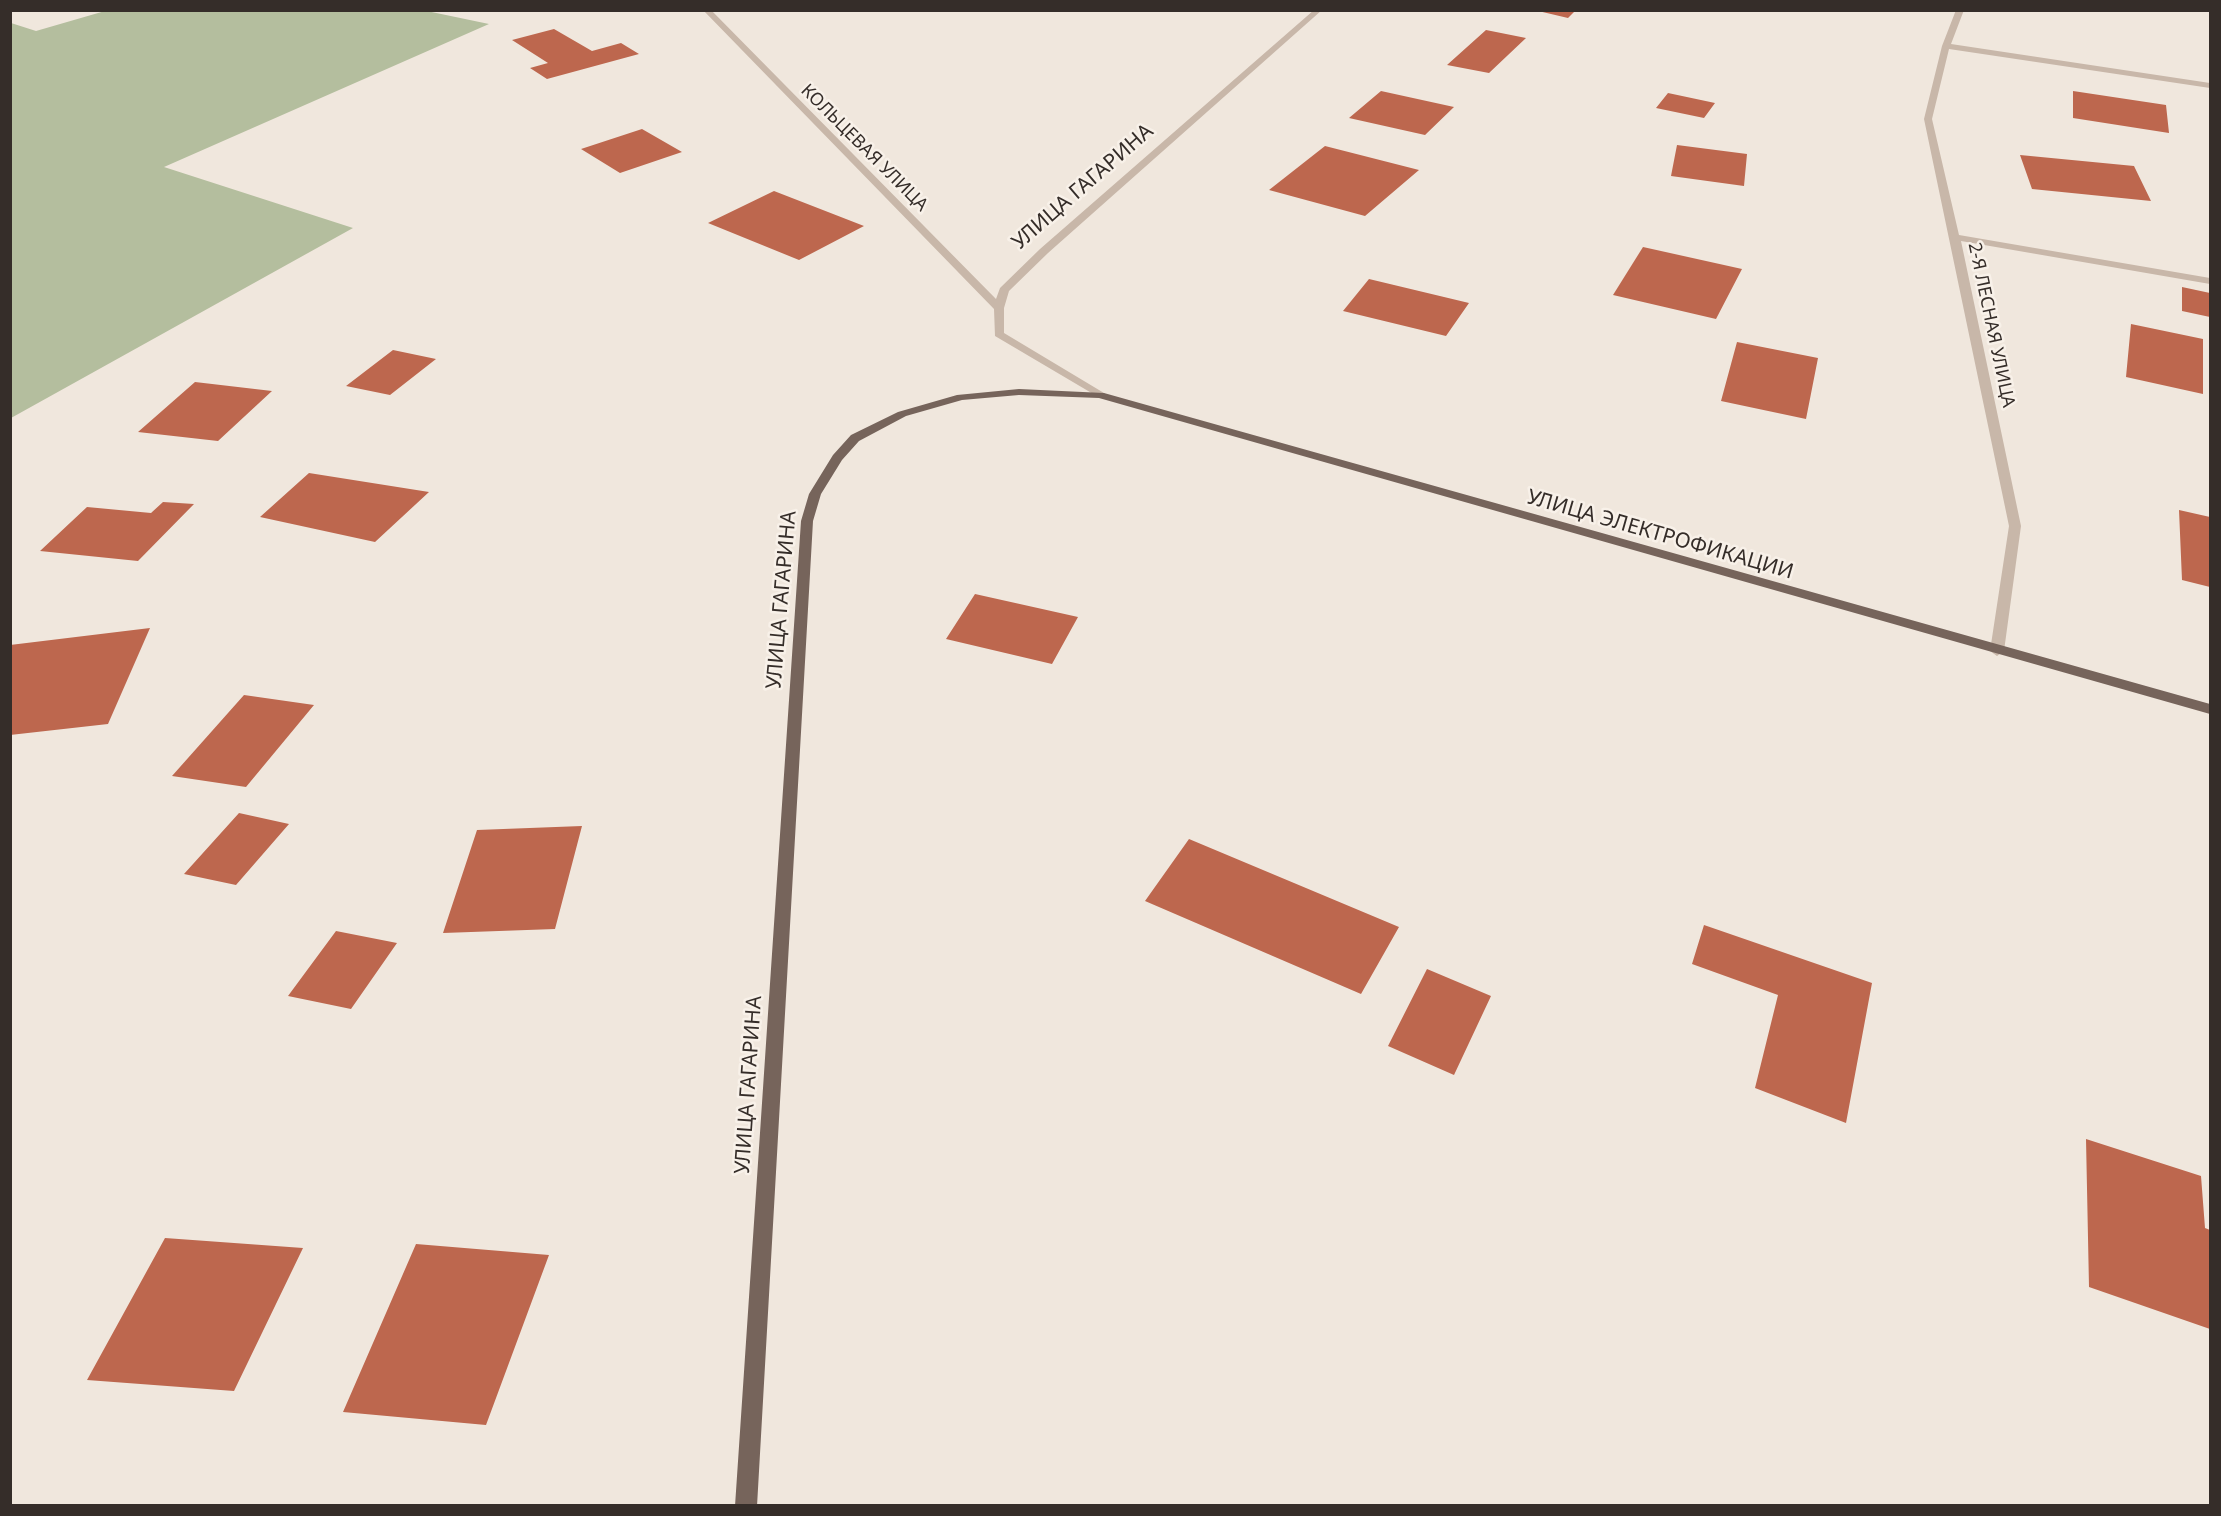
<!DOCTYPE html>
<meta charset="utf-8">
<style>
body{margin:0}
#map{position:relative;width:2221px;height:1516px;overflow:hidden;background:#f0e7dd;font-family:"Noto Sans",sans-serif}
canvas{display:block}
.frame{position:absolute;inset:0;border:12px solid #352d29;pointer-events:none}
</style>
<div id="map">
<canvas width="2221" height="1516"></canvas>
<div class="frame"></div>
</div>
<script>
const ctx = document.querySelector('canvas').getContext('2d');
ctx.lineJoin = 'round';
function paint(path, color) { ctx.fillStyle = color; ctx.fill(path, 'evenodd'); }
const poly = rows => new Path2D(rows.map(r => 'M' + r).join(''));
function drawText(font, color, halo, rows, align = 'center') {
  ctx.font = font + ' "Noto Sans",sans-serif'; ctx.lineWidth = 5; ctx.setLineDash([]); ctx.textBaseline = 'middle'; ctx.strokeStyle = halo; ctx.fillStyle = color; for (const [text, x, y, turn = 0] of rows) {
    ctx.save(); ctx.translate(x, y); ctx.rotate((+turn || 0) * Math.PI / 180); ctx.textAlign = isNaN(turn) ? turn : align; if (halo) ctx.strokeText(text, 0, 0); ctx.fillText(text, 0, 0); ctx.restore();
  }
}
paint(poly([
 [105,11,422,10,489,24,164,167,353,228,11,418,11,23,36,31]
]), '#b4be9e');
paint(poly([
 [1534,10,1576,10,1568,18],
 [554,29,592,51,621,43,639,54,547,79,530,68,548,63,512,40],
 [1486,30,1526,38,1489,73,1447,65],
 [1381,91,1454,107,1425,135,1349,118],
 [2073,91,2166,105,2169,133,2073,118],
 [1668,93,1715,103,1704,118,1656,108],
 [642,129,682,152,620,173,581,149],
 [1677,145,1747,154,1744,186,1671,176],
 [1325,146,1419,170,1365,216,1269,190],
 [2020,155,2134,166,2151,201,2032,189],
 [774,191,864,226,799,260,708,223],
 [1643,247,1742,269,1716,319,1613,295],
 [1369,279,1469,303,1446,336,1343,311],
 [2182,287,2210,293,2210,317,2182,311],
 [2131,324,2203,339,2203,394,2126,377],
 [1737,342,1818,358,1806,419,1721,401],
 [393,350,436,359,390,395,346,386],
 [195,382,272,391,218,441,138,432],
 [309,473,429,492,375,542,260,517],
 [163,502,194,504,138,561,40,551,87,507,151,513],
 [2179,510,2210,517,2210,587,2182,580],
 [975,594,1078,617,1052,664,946,639],
 [150,628,108,724,10,735,10,645],
 [244,695,314,705,246,787,172,776],
 [239,813,289,824,236,885,184,874],
 [582,826,555,929,443,933,477,830],
 [1189,839,1399,927,1361,994,1145,901],
 [1704,925,1872,983,1846,1123,1755,1088,1778,995,1692,964],
 [336,931,397,943,351,1009,288,996],
 [1427,969,1491,996,1454,1075,1388,1046],
 [2086,1139,2201,1176,2205,1228,2210,1230,2210,1329,2089,1287],
 [165,1238,303,1248,234,1391,87,1380],
 [416,1244,549,1255,486,1425,343,1412]
]), '#bd674e');
paint(poly([
 [703,10,711,10,996,299,1000,288,1040,249,1314,10,1322,10,1048,253,1009,291,1004,308,1004,333,1104,393,1106,395,1100,398,995,336,994,309,703,10],
 [1956,10,1964,10,1951,44,2210,83,2210,88,1949,49,1932,119,1959,235,2210,278,2210,284,1961,241,2021,526,2004,651,1997,656,1990,651,2009,526,1924,119,1942,46,1956,10]
]), '#c8b7a9');
paint(poly([
 [1019,389,1104,393,2210,704,2210,714,1099,398,1019,395,962,400,906,416,859,441,842,460,821,494,813,521,757,1506,735,1506,801,521,809,494,833,455,851,435,898,412,957,395,1019,389]
]), '#76645b');
drawText('18px', '#352d29', '#f8f1e9', [
 ["КОЛЬЦЕВАЯ УЛИЦА",864,148,45],
 ["2-Я ЛЕСНАЯ УЛИЦА",1991,325,78]
]);
drawText('21px', '#352d29', '#f8f1e9', [
 ["УЛИЦА ГАГАРИНА",1083,187,-41],
 ["УЛИЦА ЭЛЕКТРОФИКАЦИИ",1660,535,16],
 ["УЛИЦА ГАГАРИНА",782,600,-85],
 ["УЛИЦА ГАГАРИНА",749,1085,-86]
]);
</script>
